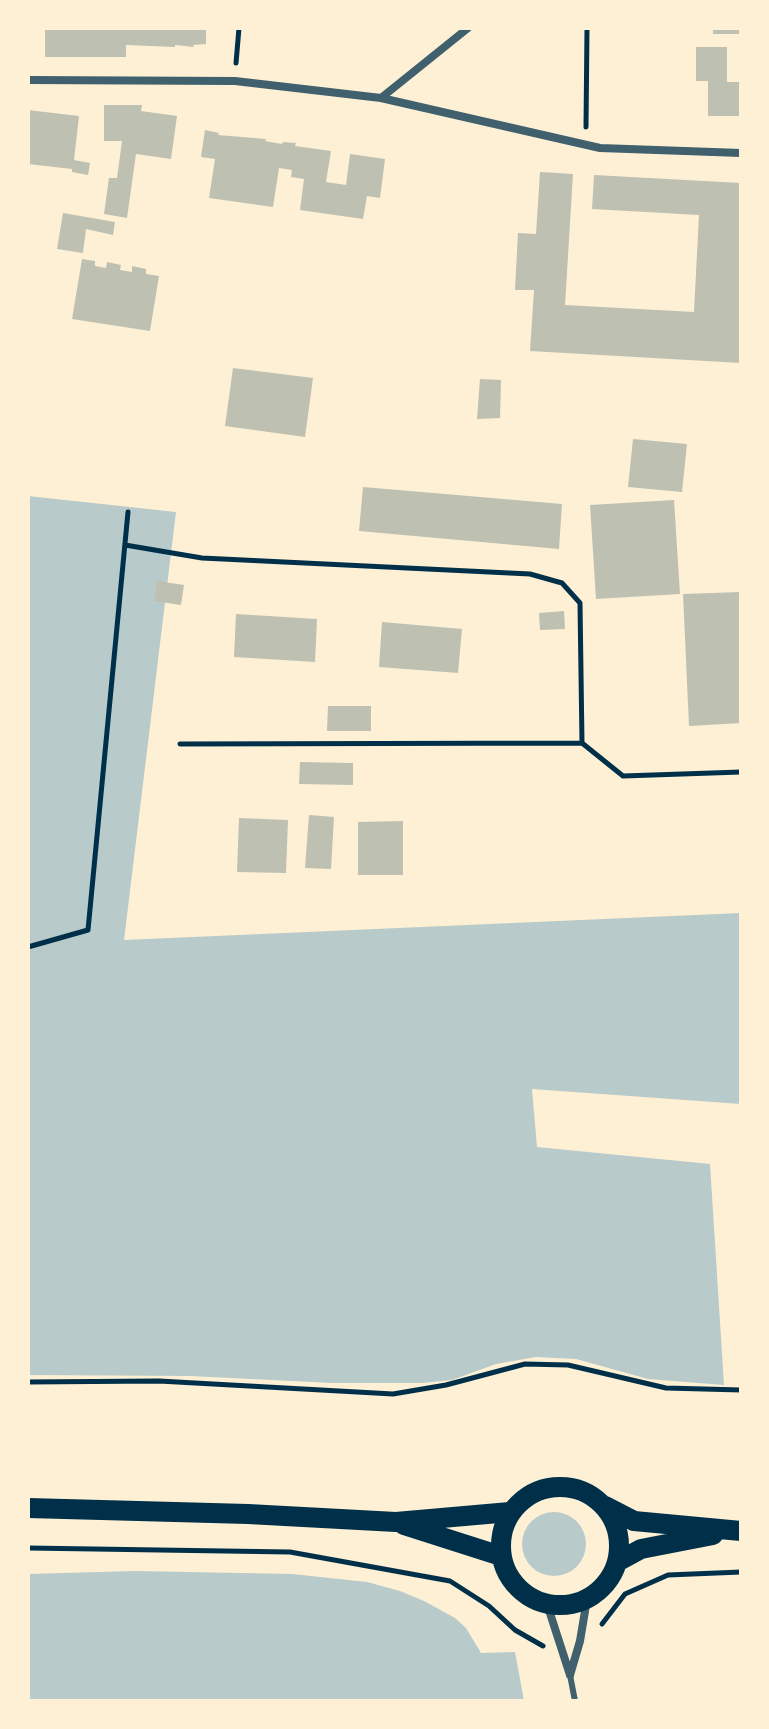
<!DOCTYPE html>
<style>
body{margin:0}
#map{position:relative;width:769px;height:1729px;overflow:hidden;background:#fdf0d5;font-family:"Exo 2",sans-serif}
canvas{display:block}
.frame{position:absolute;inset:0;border:30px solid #fdf0d5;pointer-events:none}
</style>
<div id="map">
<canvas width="769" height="1729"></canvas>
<div class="frame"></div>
</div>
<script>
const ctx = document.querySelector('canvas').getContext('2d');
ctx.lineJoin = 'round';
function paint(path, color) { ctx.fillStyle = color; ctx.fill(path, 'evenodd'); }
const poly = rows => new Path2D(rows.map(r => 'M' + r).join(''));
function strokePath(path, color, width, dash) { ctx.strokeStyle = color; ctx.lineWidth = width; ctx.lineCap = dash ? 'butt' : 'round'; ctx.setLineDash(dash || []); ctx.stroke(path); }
paint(poly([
 [28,496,176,512,124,940,741,913,741,1104,532,1089,537,1147,710,1164,724,1385,648,1379,576,1359,536,1357,496,1364,452,1380,422,1383,332,1383,190,1376,28,1375],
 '522 1544a32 32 0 1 1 64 0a32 32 0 1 1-64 0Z',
 [135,1571,292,1574,367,1582,400,1591,424,1601,455,1618,466,1628,481,1653,515,1652,524,1701,28,1701,28,1574]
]), '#b9caca');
paint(poly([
 [45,28,206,28,206,44,193,45,194,47,175,45,175,47,126,45,126,57,45,57],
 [713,28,741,28,741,34,713,34],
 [696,47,727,47,727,82,741,82,739,116,708,116,708,81,696,81],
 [104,105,142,105,141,111,177,116,171,159,136,154,127,218,104,214,109,178,117,178,122,141,104,141],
 [28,110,79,116,74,160,90,163,88,175,72,172,72,169,28,164],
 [205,130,219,133,218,135,266,139,265,141,282,144,283,142,296,143,295,146,331,151,326,182,346,185,350,154,385,159,380,198,367,196,363,219,300,210,304,179,291,177,292,170,279,168,273,207,209,198,215,159,201,157],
 [540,172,573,174,565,305,694,312,699,215,592,209,594,175,741,183,741,363,530,351,534,290,515,290,518,233,536,234],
 [63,213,115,222,113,235,86,229,83,253,57,249],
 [82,259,95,261,95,266,106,268,107,262,121,265,120,270,132,272,132,266,146,269,146,274,159,276,150,331,72,319],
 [233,368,313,378,305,437,225,426],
 [480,379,501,380,500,418,477,419],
 [633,439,687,444,682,492,628,487],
 [363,487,562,504,559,549,359,531],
 [674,500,680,594,596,599,590,505],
 [157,581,184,585,181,605,154,601],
 [741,592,741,723,689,726,683,594],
 [564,611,565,629,540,630,539,613],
 [236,614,317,619,315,662,234,657],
 [382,622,462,629,458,673,379,667],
 [328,706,371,706,371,731,327,731],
 [300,762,353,763,353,785,299,784],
 [309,815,334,817,331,869,305,868],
 [239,818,288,820,286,873,237,872],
 [403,821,403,875,358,875,358,822]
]), '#bec0b2');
strokePath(poly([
 [236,63,239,28],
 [586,127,587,28],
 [125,545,202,558,530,574,562,583,580,603,582,743],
 [180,744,582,743,623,776,741,772],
 [28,947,88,930,128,512],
 [28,1382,159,1381,393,1394,446,1385,525,1364,568,1365,666,1388,741,1390],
 [28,1548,290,1552,450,1581,489,1606,515,1630,543,1646],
 [602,1624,625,1594,668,1575,741,1572]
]), '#003049', 5);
strokePath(poly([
 [570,1675,575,1701]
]), '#3f606c', 6);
strokePath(poly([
 [28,80,235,81,381,98,468,28],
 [381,98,600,148,741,153],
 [547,1604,570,1675],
 [570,1675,580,1641,587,1599]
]), '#3f606c', 8);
strokePath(poly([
 '501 1546a59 59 0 1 1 118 0a59 59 0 1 1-118 0Z',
 [605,1506,634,1521,741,1531],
 [28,1508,248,1514,396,1522,510,1512],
 [404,1525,501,1556],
 [617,1562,641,1549,713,1535]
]), '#003049', 20);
</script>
